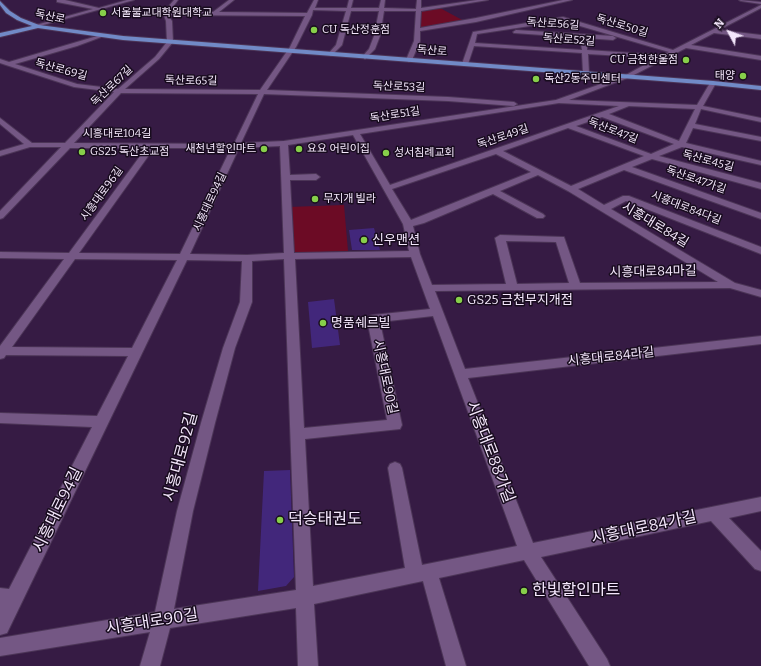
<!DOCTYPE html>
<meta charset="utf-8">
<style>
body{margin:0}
#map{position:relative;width:761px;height:666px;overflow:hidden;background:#361b44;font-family:Bitter,serif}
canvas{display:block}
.north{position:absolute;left:709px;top:12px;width:40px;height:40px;-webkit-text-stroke:3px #180c1e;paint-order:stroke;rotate:311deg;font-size:11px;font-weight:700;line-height:16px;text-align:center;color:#f4e7fc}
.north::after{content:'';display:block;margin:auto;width:14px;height:18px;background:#f4e7fc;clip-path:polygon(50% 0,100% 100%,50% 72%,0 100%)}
</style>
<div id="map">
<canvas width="761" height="666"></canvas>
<div class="north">N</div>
</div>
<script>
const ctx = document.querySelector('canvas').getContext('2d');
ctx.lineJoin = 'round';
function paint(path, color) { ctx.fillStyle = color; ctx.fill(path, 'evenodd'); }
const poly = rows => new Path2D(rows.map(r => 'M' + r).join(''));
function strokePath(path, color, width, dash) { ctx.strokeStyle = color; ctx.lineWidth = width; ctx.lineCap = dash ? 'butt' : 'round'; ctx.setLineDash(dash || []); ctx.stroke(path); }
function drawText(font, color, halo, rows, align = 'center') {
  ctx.font = font + ' Bitter,"Noto Sans KR",serif'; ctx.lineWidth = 3; ctx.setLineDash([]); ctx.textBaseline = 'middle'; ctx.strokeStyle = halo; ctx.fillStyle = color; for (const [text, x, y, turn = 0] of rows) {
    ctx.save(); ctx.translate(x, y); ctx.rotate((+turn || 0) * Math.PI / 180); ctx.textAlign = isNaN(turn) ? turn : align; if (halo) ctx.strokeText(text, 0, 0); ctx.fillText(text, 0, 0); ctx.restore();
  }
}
paint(poly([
 [440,8,466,22,418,28,419,10],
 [344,205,348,251,289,253,288,207]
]), '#6c0b25');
paint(poly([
 [374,228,380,250,352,250,349,230],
 [334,299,340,345,312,348,308,302],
 [290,470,294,577,286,586,258,591,264,471]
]), '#42277b');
const minor = poly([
 [57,0,65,0,99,8,127,0,134,0,36,27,36,25,93,9,57,2,57,0],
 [174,0,178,0,169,12,213,12,229,0,234,0,219,12,307,13,314,0,318,0,315,8,347,8,349,0,353,0,351,8,379,8,381,0,385,0,384,8,416,9,417,0,421,0,421,8,477,0,488,0,421,11,420,28,476,18,563,0,572,0,476,22,420,31,420,41,412,60,409,62,406,60,414,41,416,11,384,11,380,36,375,49,365,59,362,57,369,49,374,36,379,11,351,11,342,45,331,56,328,54,336,45,346,11,313,10,312,15,296,47,267,90,448,97,514,102,517,104,514,106,448,101,264,94,241,143,284,141,556,100,626,75,657,58,588,54,589,73,586,75,583,73,582,53,474,46,468,64,463,65,462,64,473,32,563,17,673,50,761,5,761,8,719,30,761,35,761,39,714,33,691,45,761,56,761,60,686,48,630,77,569,100,697,105,710,83,713,81,716,83,703,106,761,118,761,122,701,109,695,124,761,137,761,141,693,128,686,143,761,161,761,165,682,147,659,156,761,183,761,189,652,159,632,167,761,213,761,219,624,170,578,189,604,205,623,196,629,196,761,247,761,254,626,201,611,209,735,283,761,290,761,297,730,288,435,291,465,369,761,336,761,344,468,378,533,543,761,497,761,511,729,518,761,551,761,571,755,569,711,521,541,557,607,659,610,666,589,666,524,560,439,578,466,666,446,666,423,581,314,604,318,666,298,666,296,608,170,628,160,666,140,666,150,632,0,656,0,638,155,612,177,511,201,423,223,348,240,302,242,261,187,260,7,633,0,635,0,588,9,589,92,427,0,423,0,413,97,416,128,356,6,355,4,358,0,359,0,346,64,259,0,258,0,252,69,253,146,148,70,148,3,218,0,219,0,211,61,147,30,147,0,156,0,151,24,144,0,124,0,118,32,143,65,143,114,92,74,87,6,65,0,63,0,59,9,62,104,34,104,36,77,46,15,64,77,84,118,89,155,57,167,42,166,21,163,13,174,0],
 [168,15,305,16,290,47,260,90,125,89,159,59,173,42,172,21,168,15],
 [563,21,669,52,663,55,587,50,587,44,584,42,581,44,582,50,475,43,477,34,563,21],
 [121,93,258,94,234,144,74,143,121,93],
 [559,103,619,106,390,185,360,134,559,103],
 [629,106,695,109,679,141,609,114,629,106],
 [602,117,674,144,651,154,576,126,602,117],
 [568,128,644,156,571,186,503,151,568,128],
 [353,135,403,224,409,251,294,253,290,180,316,180,320,177,316,174,290,175,288,145,353,135],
 [280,146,284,253,247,255,190,254,239,148,280,146],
 [154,148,231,148,180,254,79,253,154,148],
 [496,154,531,172,411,220,392,189,496,154],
 [538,175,568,191,718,282,580,283,564,237,500,235,495,238,506,284,432,285,420,254,413,226,424,223,493,194,537,218,543,218,545,216,543,214,500,191,538,175],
 [506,241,556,242,569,283,517,284,506,241],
 [411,257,430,309,373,315,369,316,367,319,387,420,304,428,295,259,411,257],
 [75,259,177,260,132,348,12,347,75,259],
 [284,259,296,590,174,609,193,511,215,423,235,348,252,302,252,261,284,259],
 [433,316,517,546,422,565,402,468,400,464,395,462,390,464,388,468,405,568,313,586,305,439,400,429,402,425,380,322,433,316],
 [739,0,761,2,761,4,741,1,739,0],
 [516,30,613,36,616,38,613,40,514,33,513,32,516,30]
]);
const major = poly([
 [0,1,10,11,21,18,39,25,123,36,713,81,761,86,761,90,713,85,123,40,38,28,0,37,0,33,32,26,17,20,6,13,0,5,0,1]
]);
strokePath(minor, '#4c3557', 2);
strokePath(major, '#4c3557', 2);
paint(minor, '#745784');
paint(major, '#718ac7');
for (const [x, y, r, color] of [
 [103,13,4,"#87cf4a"],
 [314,30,4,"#87cf4a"],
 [686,60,4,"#87cf4a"],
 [743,76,4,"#87cf4a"],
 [536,79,4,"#87cf4a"],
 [264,149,4,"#87cf4a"],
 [299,149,4,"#87cf4a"],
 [82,152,4,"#87cf4a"],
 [386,153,4,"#87cf4a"],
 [315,199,4,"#87cf4a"],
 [364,240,4,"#87cf4a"],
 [459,300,4,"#87cf4a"],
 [323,323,4,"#87cf4a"],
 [280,520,4,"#87cf4a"],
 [524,591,4,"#87cf4a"]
]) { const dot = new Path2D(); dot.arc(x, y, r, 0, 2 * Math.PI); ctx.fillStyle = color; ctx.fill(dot); strokePath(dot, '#180c1e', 1.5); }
drawText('11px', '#f4e7fc', '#180c1e', [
 ["서울불교대학원대학교",111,13],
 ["CU 독산정훈점",322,30],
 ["CU 금천한울점",678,60,"right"],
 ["태양",735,76,"right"],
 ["독산2동주민센터",544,79],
 ["새천년할인마트",256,149,"right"],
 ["요요 어린이집",307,149],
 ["GS25 독산초교점",90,152],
 ["성서침례교회",394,153],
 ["무지개 빌라",323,199]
], 'left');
drawText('11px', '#f4e7fc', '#180c1e', [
 ["독산로",50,17,12],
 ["독산로56길",553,24,4],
 ["독산로50길",622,26,17],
 ["독산로52길",569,40,4],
 ["독산로",432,51,4],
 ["독산로69길",61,70,15],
 ["독산로65길",191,81,1],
 ["독산로67길",112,86,-44],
 ["독산로53길",399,87,2],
 ["독산로51길",395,115,-9],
 ["독산로47길",613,131,21],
 ["시흥대로104길",117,134],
 ["독산로49길",503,137,-19],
 ["독산로45길",708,161,15],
 ["독산로47가길",696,180,19],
 ["시흥대로96길",102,194,-54],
 ["시흥대로94길",210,202,-65],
 ["시흥대로84다길",686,208,21]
]);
drawText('13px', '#f4e7fc', '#180c1e', [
 ["시흥대로84길",655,225,31],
 ["시흥대로84마길",653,272,-1],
 ["시흥대로84라길",611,357,-6],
 ["시흥대로90길",385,377,78]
]);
drawText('13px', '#f4e7fc', '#180c1e', [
 ["신우맨션",372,240],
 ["GS25 금천무지개점",467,300],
 ["명품쉐르빌",331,323]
], 'left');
drawText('16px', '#f4e7fc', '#180c1e', [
 ["시흥대로88가길",490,452,69],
 ["시흥대로92길",181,457,-75],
 ["시흥대로94길",58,510,-64],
 ["시흥대로84가길",644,528,-12],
 ["시흥대로90길",152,622,-9]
]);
drawText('16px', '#f4e7fc', '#180c1e', [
 ["덕승태권도",288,520],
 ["한빛할인마트",532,591]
], 'left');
</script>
